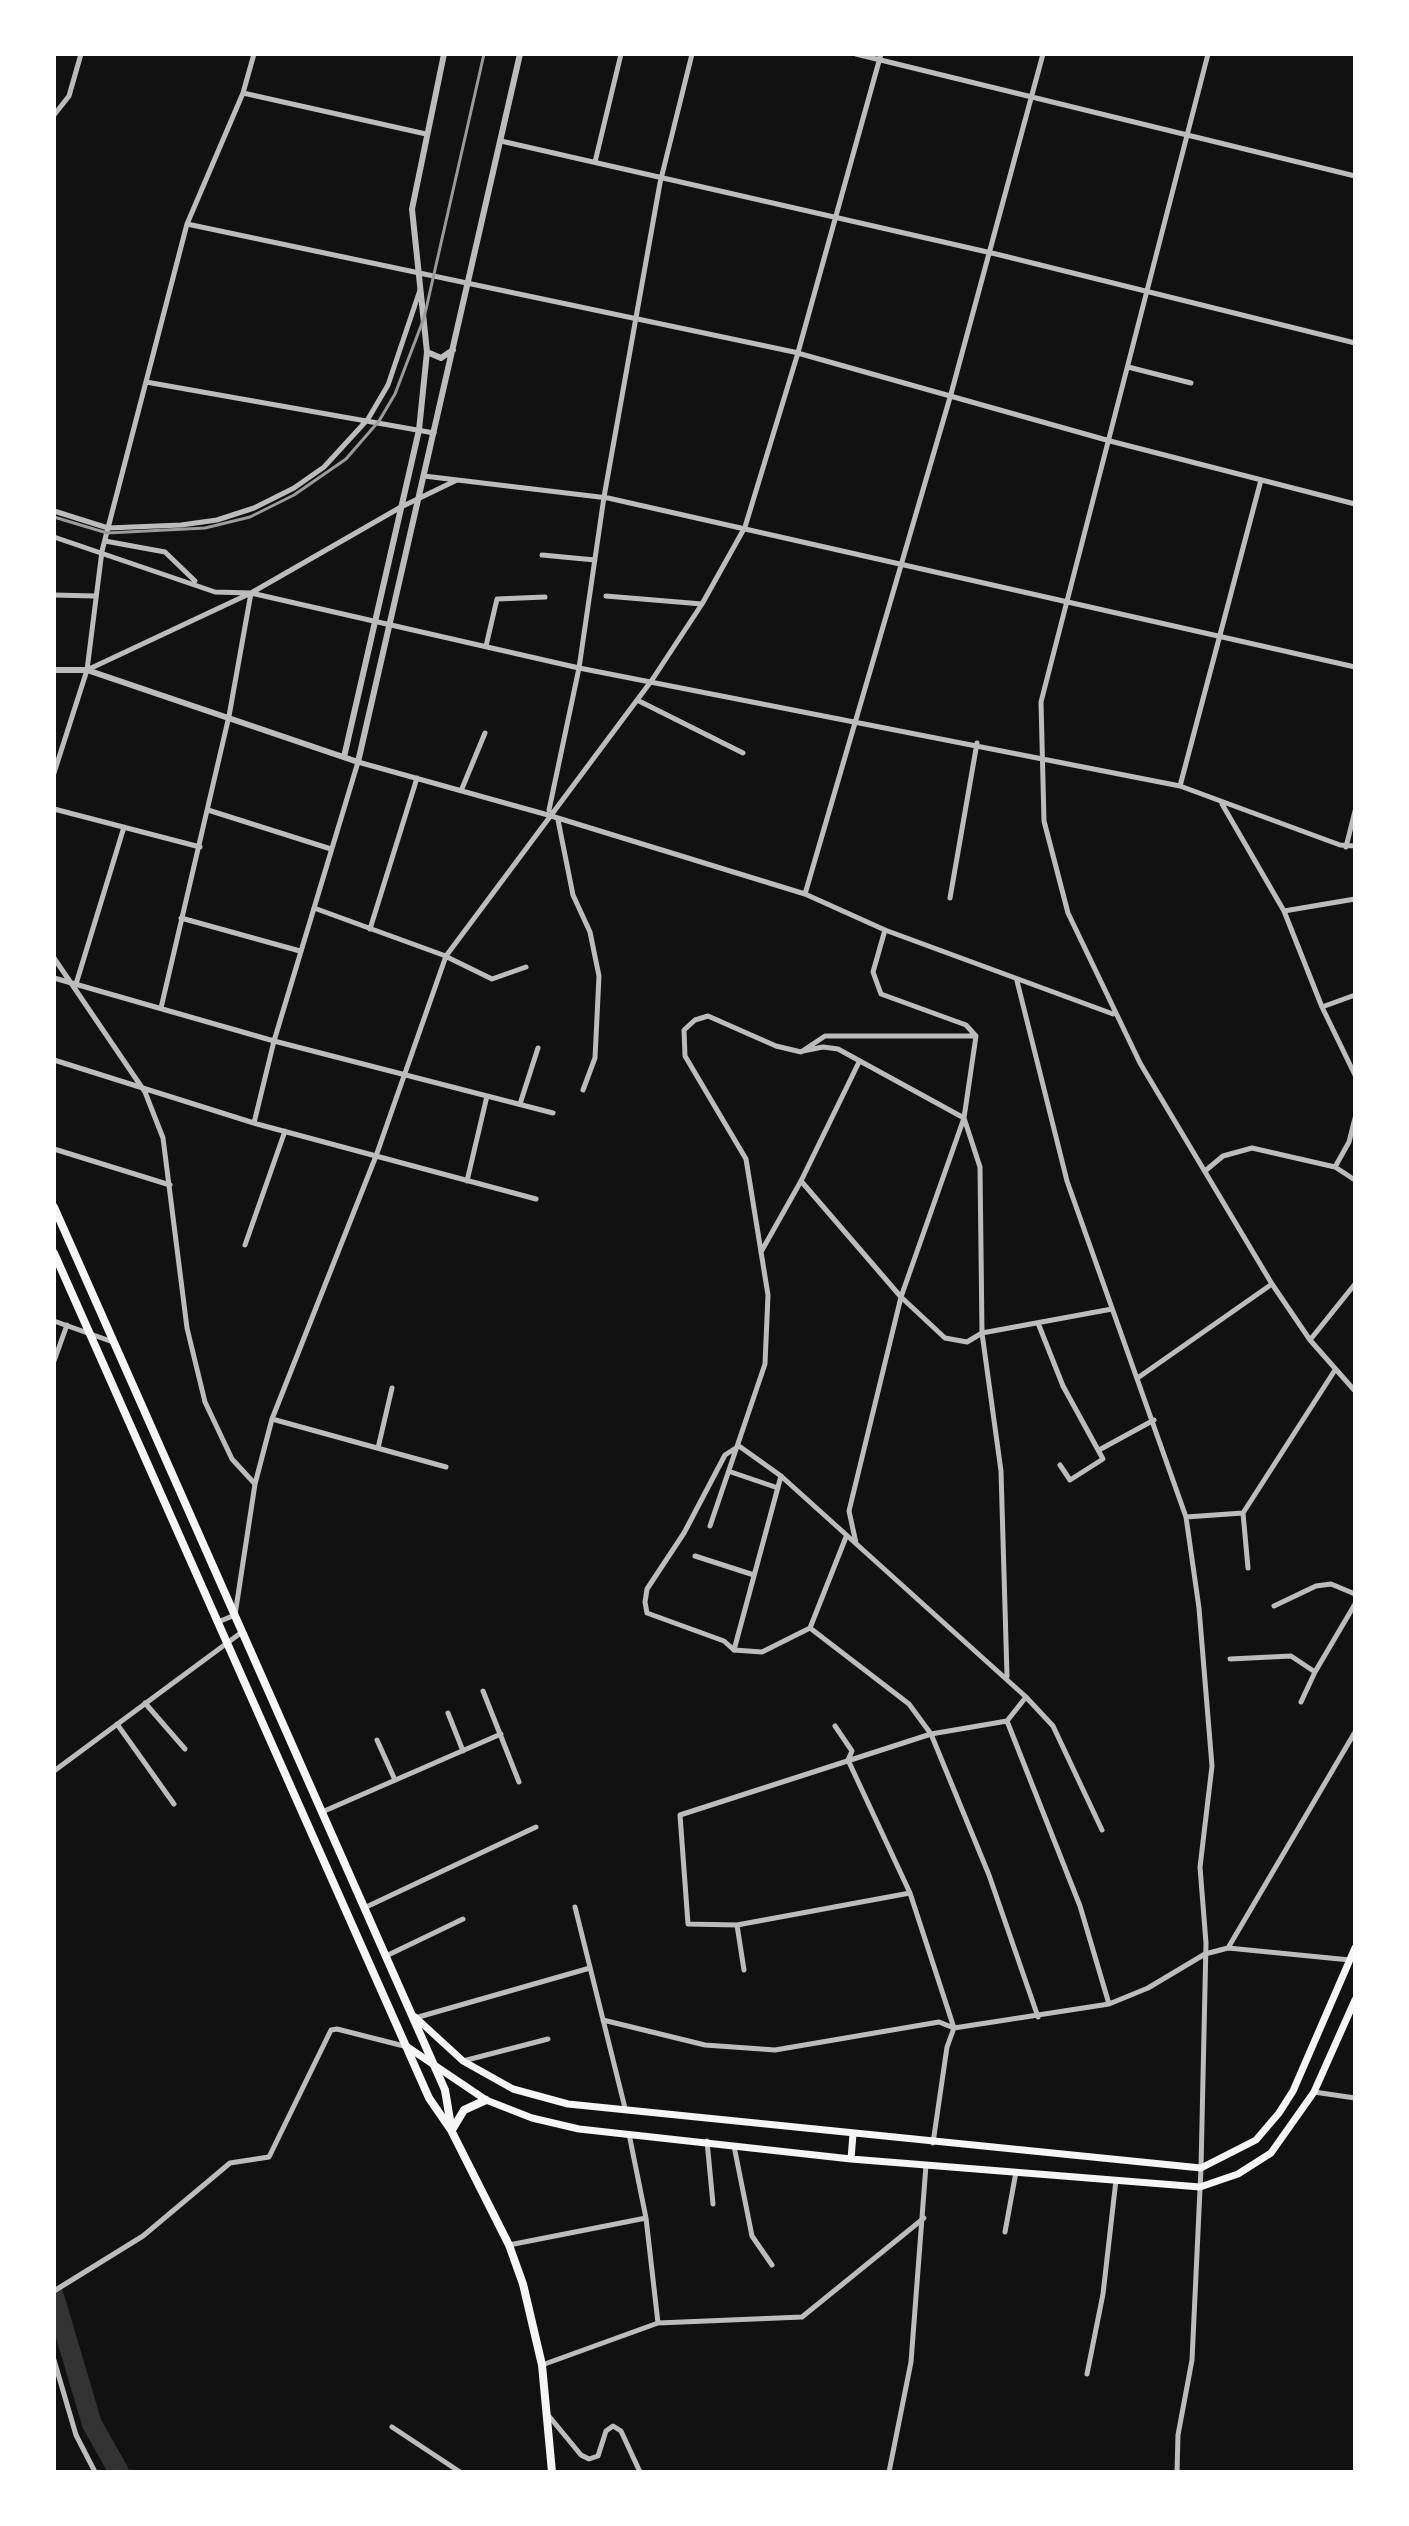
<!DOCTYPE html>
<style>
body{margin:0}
#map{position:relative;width:1409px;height:2526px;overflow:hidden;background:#111;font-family:"Fira Sans Condensed",sans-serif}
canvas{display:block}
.frame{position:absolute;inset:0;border:56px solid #fff;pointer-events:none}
</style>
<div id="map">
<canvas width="1409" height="2526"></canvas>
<div class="frame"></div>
</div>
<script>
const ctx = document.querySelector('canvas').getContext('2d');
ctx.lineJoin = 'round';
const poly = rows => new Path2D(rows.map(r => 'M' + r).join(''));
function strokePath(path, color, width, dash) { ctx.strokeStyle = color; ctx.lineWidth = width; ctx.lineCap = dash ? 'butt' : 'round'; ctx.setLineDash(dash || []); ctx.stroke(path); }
strokePath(poly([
 [54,2296,92,2424,119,2472]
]), '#333', 20);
strokePath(poly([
 [856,54,1355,176],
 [1208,54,1041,702,1044,821,1068,913,1140,1063,1272,1284,1310,1340,1355,1391],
 [243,93,426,134],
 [54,115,69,96,81,54],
 [501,141,996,254,1355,343],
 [595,162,621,54],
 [187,224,794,352,1110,441,1355,504],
 [1128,367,1191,383],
 [146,382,434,433],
 [424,476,608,498,1355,667],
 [54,511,108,528,181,525,217,520,254,508,294,488,324,467,368,419,388,385,420,290],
 [54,537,215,592,251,593,579,668,1180,786,1340,845,1355,846],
 [105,541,165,552,195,581],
 [542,555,595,560],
 [54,595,94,596],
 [606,596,702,604],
 [486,646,497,599,545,597],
 [87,670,251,593,401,507,457,480],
 [637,700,743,753],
 [54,773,87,670,102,551,187,224,243,93,254,54],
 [1180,786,1261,480],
 [461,791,485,733],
 [1222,804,1284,911,1322,1007,1355,1075],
 [54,809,200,847],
 [208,810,331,849],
 [549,810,579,668,604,497,660,183,692,54],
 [558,820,573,895,590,932,599,976,595,1058,583,1090],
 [1346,847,1355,811],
 [805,894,951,394,1043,54],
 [950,898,977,743],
 [314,908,443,955,492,979,526,967],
 [1284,911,1355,899],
 [181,918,300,951],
 [370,929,417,778],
 [54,958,145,1092,163,1138,187,1328,205,1402,232,1459,255,1484],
 [54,978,274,1041,553,1113],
 [1017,981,1067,1181,1186,1517,1199,1608,1212,1766,1200,1867,1206,1943,1201,2168,1192,2360,1178,2435,1177,2472],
 [76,984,124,827],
 [1322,1007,1355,995],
 [161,1008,229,716,251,593],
 [803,1051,823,1047,838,1049,964,1118,980,1167,982,1333,1001,1471,1007,1676],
 [54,1060,257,1124,536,1199],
 [520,1104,538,1048],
 [254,1123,274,1041,358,762,548,815,805,894,885,930,1113,1014],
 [54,1149,170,1185],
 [1335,1167,1349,1142,1355,1118],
 [1205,1171,1223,1156,1252,1148,1335,1167,1355,1180],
 [467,1181,487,1096],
 [801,1181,901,1297,945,1338,967,1342,982,1333,1112,1309],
 [245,1245,285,1131],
 [761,1252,801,1181,859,1062],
 [54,1321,113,1342],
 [1038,1323,1063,1386,1103,1459,1070,1480,1060,1465],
 [1310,1340,1355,1284],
 [54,1361,67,1325],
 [1139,1377,1272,1284],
 [272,1419,446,1467],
 [378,1448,392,1388],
 [1099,1450,1154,1420],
 [731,1472,778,1488],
 [1243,1513,1335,1370],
 [1243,1513,1248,1568],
 [1186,1517,1243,1513],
 [710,1526,765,1364,768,1295,746,1159,685,1056,684,1030,695,1020,708,1016,776,1046,801,1052,825,1036,976,1036],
 [856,1543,849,1511,901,1297,964,1118,976,1036,966,1025,881,994,873,972,885,930],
 [695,1556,754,1575],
 [1274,1606,1316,1586,1331,1584,1355,1594],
 [218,1622,235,1615,255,1484,272,1419,376,1156,446,956,652,680,702,604,745,527,797,356,881,54],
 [810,1628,846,1537],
 [734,1650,724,1641,647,1613,645,1602,647,1589,684,1533,725,1455,739,1446,781,1476,1026,1697,1053,1726,1102,1830],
 [734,1650,762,1652,810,1628,909,1704,931,1734,989,1875,1038,2017],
 [734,1650,781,1476],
 [1230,1659,1291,1656,1315,1672,1301,1702],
 [1315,1672,1355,1604],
 [483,1691,519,1782],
 [145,1703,185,1749],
 [448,1713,463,1751],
 [1007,1721,1080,1906,1109,2004],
 [1007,1721,1026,1697],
 [117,1724,174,1804],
 [835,1726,852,1751,848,1760,910,1893,954,2028,947,2047,933,2143],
 [377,1740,395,1780],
 [54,1771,242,1632],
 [322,1812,501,1734],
 [910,1893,737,1925,688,1924,680,1815,931,1734,1007,1721],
 [575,1907,625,2108],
 [364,1908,536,1827],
 [737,1925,744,1970],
 [1228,1948,1355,1732],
 [386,1956,463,1919],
 [415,2018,590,1968],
 [603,2020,705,2045,775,2050,939,2022,954,2028,1109,2004,1148,1988,1205,1954,1228,1948,1350,1960],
 [463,2061,548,2039],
 [1314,2092,1355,2098],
 [629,2134,646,2218,658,2323],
 [707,2141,713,2204],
 [734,2146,752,2236,772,2265],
 [1005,2232,1016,2172],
 [509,2245,646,2218],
 [54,2291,143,2236,230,2163,269,2157,331,2030,337,2029,404,2046],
 [54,2360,76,2435,95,2472],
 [542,2365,658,2323,802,2317,924,2218],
 [1087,2374,1103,2294,1116,2180],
 [548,2415,581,2455,589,2459,598,2456,606,2431,613,2426,621,2431,640,2472],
 [392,2427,460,2472],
 [889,2472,911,2362,926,2165]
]), '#bcbcbc', 5);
strokePath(poly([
 [427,352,441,358,453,350],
 [54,670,87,670,358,762,520,54],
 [344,757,419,430,427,352,412,209,444,54]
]), '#bcbcbc', 6);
strokePath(poly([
 [415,2017,463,2061,513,2089,568,2104,1201,2168,1256,2140,1279,2113,1293,2091,1355,1948],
 [406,2046,486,2100,532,2118,579,2129,851,2159,1200,2187,1238,2174,1271,2153,1314,2092,1355,2000],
 [851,2159,853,2134]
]), '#f5f5f5', 7);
strokePath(poly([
 [54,1207,445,2090,451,2126],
 [54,1253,429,2098,451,2130,509,2245,523,2284,542,2365,552,2472],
 [452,2130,464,2110,486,2100]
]), '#f5f5f5', 8);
strokePath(poly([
 [54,517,107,533,205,528,250,517,294,495,346,459,379,421,395,394,424,318,484,54]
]), '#9a9a9a', 3);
</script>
